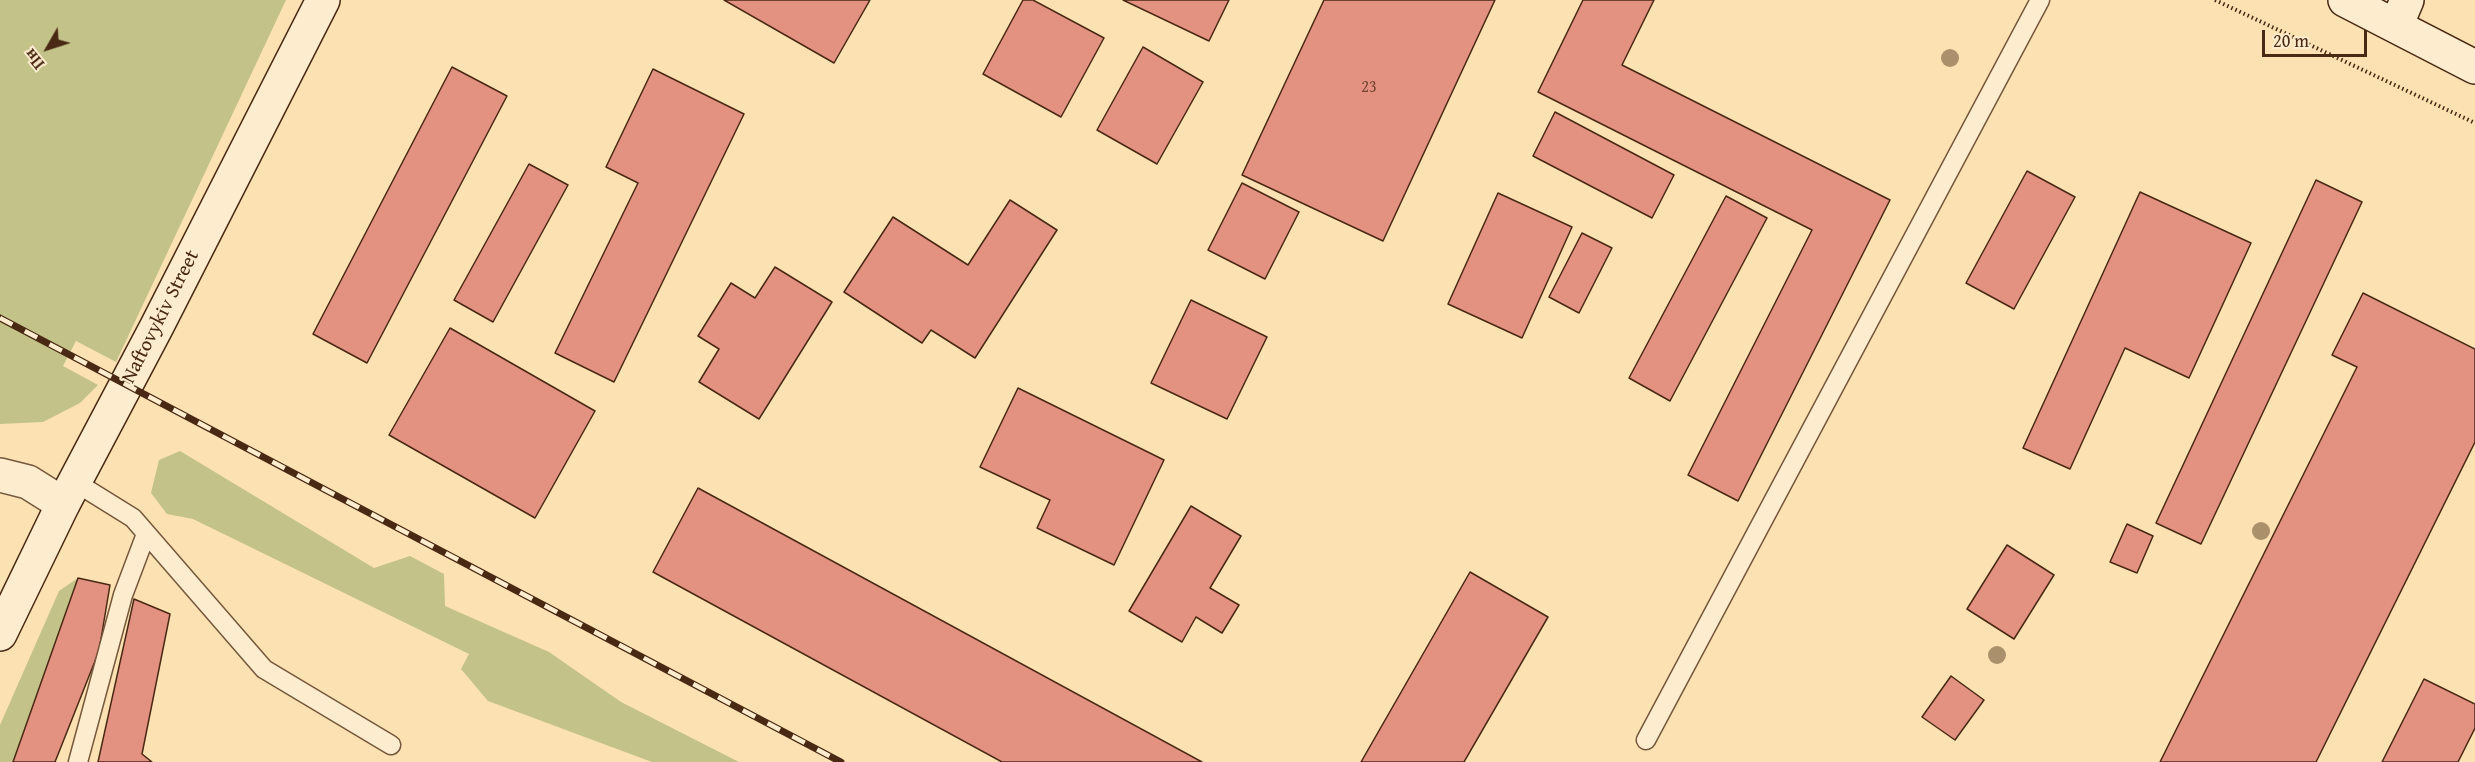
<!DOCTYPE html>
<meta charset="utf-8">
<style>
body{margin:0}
#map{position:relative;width:2475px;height:762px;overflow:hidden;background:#fce1b2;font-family:"Gentium Book Plus",serif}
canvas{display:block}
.north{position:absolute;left:18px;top:18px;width:60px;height:60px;-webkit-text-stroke:4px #fdeccd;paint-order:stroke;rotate:231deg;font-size:16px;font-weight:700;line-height:24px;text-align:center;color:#4a2914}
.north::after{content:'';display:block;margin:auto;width:21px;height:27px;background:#4a2914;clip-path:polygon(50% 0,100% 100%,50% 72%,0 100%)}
.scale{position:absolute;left:2262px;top:30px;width:105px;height:27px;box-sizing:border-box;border:3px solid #4a2914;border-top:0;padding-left:8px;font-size:18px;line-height:21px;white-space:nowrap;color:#4a2914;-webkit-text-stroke:4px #fdeccd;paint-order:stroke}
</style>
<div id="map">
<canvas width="2475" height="762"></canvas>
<div class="north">Пн</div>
<div class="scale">20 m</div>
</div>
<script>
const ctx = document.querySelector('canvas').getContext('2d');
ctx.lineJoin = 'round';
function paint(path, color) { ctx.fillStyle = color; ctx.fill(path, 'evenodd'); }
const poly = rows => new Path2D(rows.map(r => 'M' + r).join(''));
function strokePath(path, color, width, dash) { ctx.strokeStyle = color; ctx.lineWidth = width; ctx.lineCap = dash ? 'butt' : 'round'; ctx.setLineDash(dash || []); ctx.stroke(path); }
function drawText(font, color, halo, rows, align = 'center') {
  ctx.font = font + ' "Gentium Book Plus",serif'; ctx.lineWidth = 4.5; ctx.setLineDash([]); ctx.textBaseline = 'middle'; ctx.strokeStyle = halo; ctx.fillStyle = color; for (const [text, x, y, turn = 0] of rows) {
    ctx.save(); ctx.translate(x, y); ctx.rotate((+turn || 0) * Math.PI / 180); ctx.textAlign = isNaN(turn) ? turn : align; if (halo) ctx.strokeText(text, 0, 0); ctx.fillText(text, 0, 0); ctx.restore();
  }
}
paint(poly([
 [0,0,286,0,116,362,76,341,63,366,98,385,80,403,43,422,0,424],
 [180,451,374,568,410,556,444,574,445,606,549,652,621,702,739,762,652,762,488,701,461,669,469,654,193,519,167,514,151,493,159,460],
 [78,578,13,762,0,762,0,725,59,591]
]), '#c2c289');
const building = poly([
 [724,0,870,0,834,63,724,0],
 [1023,0,1033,0,1104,38,1061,117,983,74,1023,0],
 [1123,0,1229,0,1209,41,1123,0],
 [1324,0,1495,0,1383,241,1242,175,1324,0],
 [1583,0,1654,0,1622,65,1890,200,1738,501,1688,475,1812,230,1538,92,1583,0],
 [1143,47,1203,82,1157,164,1097,130,1143,47],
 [452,67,507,96,367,363,313,334,452,67],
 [653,69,744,114,614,382,555,353,638,183,606,167,653,69],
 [1555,112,1674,175,1652,218,1533,156,1555,112],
 [529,164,568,185,493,322,454,300,529,164],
 [2027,171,2075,197,2014,309,1966,283,2027,171],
 [2316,180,2362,202,2201,544,2156,523,2316,180],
 [1242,183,1299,212,1265,279,1208,250,1242,183],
 [2140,192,2251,243,2189,378,2125,348,2070,469,2023,448,2140,192],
 [1498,193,1572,227,1522,338,1448,304,1498,193],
 [1726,196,1767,218,1670,401,1629,378,1726,196],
 [1010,200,1057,230,975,358,931,330,922,343,844,292,893,217,968,265,1010,200],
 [1582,233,1612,248,1579,313,1549,297,1582,233],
 [775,267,832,302,759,419,699,382,719,349,698,336,731,283,755,298,775,267],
 [2363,293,2475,349,2475,442,2316,762,2160,762,2357,367,2332,355,2363,293],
 [1191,300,1267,337,1227,419,1151,383,1191,300],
 [450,328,595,411,535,518,389,435,450,328],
 [1018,388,1164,460,1114,565,1037,528,1050,500,980,467,1018,388],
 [698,488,1202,762,1002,762,653,572,698,488],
 [1191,506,1241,536,1210,588,1239,605,1222,633,1196,617,1182,642,1129,611,1191,506],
 [2127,524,2153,536,2137,573,2110,562,2127,524],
 [2007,545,2054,575,2014,639,1967,609,2007,545],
 [1470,572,1548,617,1464,762,1361,762,1470,572],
 [78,578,110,585,99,651,55,762,13,762,78,578],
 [134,599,170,614,142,754,152,762,98,762,134,599],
 [1951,676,1984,700,1955,740,1922,717,1951,676],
 [2424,679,2475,704,2475,728,2458,762,2382,762,2424,679]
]);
paint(building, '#e39180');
strokePath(building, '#4a2914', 1.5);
const lane = poly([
 [75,482,133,518,264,669,391,745],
 [1646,740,2040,0],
 [78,762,123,595,146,534]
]);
const street = poly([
 [0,475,28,482,63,504]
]);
const secondary = poly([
 [2345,0,2475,67],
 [2396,26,2407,0],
 [0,634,63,504,156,328,323,0]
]);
strokePath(lane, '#76573c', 21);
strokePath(street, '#76573c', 36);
strokePath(secondary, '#4a2914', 36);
strokePath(poly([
 [2215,0,2475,123]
]), '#4a2914', 4, [1.5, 3]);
strokePath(lane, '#fdeccd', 18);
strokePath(street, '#fdeccd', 33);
strokePath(secondary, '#fdeccd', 33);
const rail = poly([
 [0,318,841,762]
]);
strokePath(rail, '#4a2914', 7);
strokePath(rail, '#fdeccd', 4.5, [14]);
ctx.fillStyle = '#ab916b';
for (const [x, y] of [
 [1950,58],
 [2261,531],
 [1997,655]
]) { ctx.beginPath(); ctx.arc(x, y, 9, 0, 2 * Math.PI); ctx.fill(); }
drawText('16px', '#70432f', null, [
 ["23",1369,88]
]);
drawText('20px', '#4a2914', '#fdeccd', [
 ["Naftovykiv Street",161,317,-63]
]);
</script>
